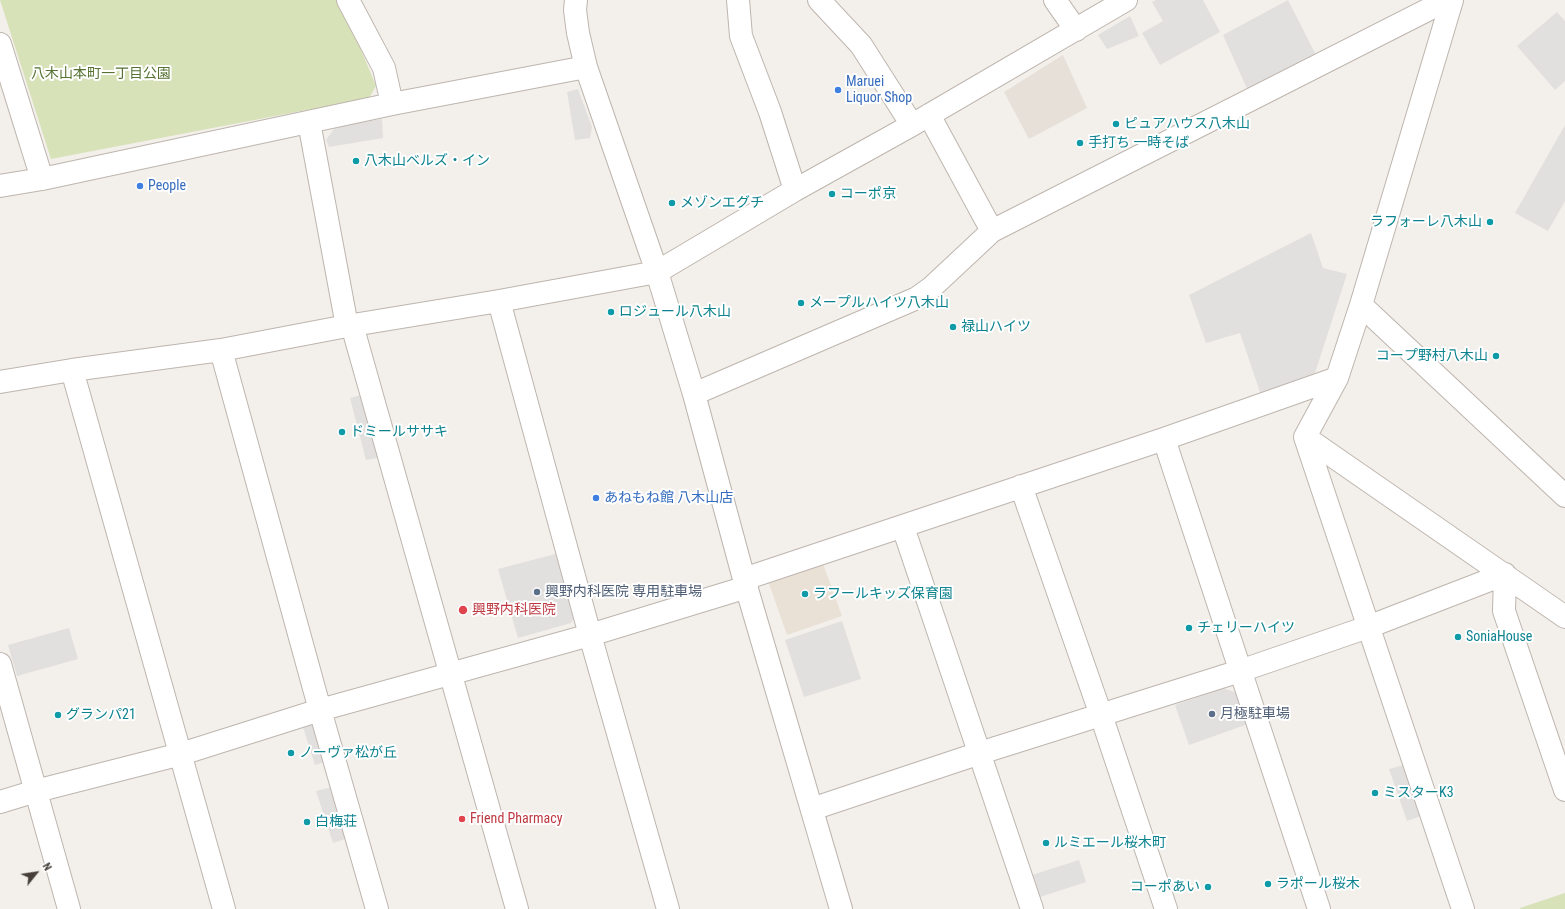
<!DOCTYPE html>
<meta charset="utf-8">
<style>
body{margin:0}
#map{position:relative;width:1565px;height:909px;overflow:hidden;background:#f3efea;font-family:"Roboto Condensed",sans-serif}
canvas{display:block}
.north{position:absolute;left:16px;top:853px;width:40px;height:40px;-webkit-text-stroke:3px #fff;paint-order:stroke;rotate:60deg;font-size:11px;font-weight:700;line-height:16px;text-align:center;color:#463f39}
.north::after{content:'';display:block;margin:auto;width:14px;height:18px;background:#463f39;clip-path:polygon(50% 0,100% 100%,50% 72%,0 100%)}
</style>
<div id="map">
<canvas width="1565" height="909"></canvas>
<div class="north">N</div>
</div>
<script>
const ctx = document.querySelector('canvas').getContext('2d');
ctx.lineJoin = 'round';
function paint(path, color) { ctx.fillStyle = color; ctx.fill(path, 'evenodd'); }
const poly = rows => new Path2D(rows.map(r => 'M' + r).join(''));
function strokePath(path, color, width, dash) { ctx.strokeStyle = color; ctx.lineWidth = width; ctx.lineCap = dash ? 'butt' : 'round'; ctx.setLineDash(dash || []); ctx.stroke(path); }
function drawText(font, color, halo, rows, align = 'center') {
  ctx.font = font + ' "Roboto Condensed","Noto Sans JP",sans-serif'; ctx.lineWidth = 4; ctx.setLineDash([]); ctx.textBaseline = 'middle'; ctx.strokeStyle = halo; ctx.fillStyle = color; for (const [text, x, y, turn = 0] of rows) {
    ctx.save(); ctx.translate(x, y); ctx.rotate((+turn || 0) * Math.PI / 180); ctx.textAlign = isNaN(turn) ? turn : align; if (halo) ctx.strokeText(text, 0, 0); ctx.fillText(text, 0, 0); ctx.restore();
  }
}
paint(poly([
 [1063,55,1087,108,1029,139,1004,92]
]), '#e6e0d9');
paint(poly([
 [822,561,842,616,787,635,768,581]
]), '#eae1d6');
paint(poly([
 [0,0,338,0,348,18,376,86,369,98,51,159],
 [1565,893,1565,909,1520,909,1520,908]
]), '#d7e2b8');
paint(poly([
 [1156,0,1203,0,1220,32,1160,65,1142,33,1163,21,1152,2],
 [1288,0,1318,59,1249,93,1223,35],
 [1557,12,1565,21,1565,81,1555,90,1517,46],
 [1130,16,1139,36,1107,49,1098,35],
 [578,89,592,127,590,138,575,140,567,92],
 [382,119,383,138,329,147,326,140,336,126],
 [1565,125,1565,201,1548,231,1515,213],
 [1311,233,1323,268,1347,274,1315,373,1261,395,1240,333,1206,343,1189,295],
 [365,394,382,457,366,460,350,398],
 [559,553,576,615,571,623,518,638,498,569],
 [842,621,861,679,804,697,785,640],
 [69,628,78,659,17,676,8,645],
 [1223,688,1237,693,1248,724,1189,745,1175,705],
 [316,723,328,761,315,765,303,727],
 [1403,765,1421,816,1407,821,1389,769],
 [332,787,348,838,333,843,316,791],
 [1079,860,1086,882,1040,897,1032,875]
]), '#e2e0de');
const minor = poly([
 [348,0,384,68,392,104],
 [576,0,575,10,578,33,586,67,657,272,694,394,744,579,841,909],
 [738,0,741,36,770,112,795,190],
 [819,0,861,45,912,125],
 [1055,0,1076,30],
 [1452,0,1361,305,1337,378,1305,437,1463,909],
 [0,44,42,179],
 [929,115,992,231,1447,0],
 [309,122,347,326],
 [0,186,42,179,392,104,586,67],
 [499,301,590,635,668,909],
 [1361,305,1565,496],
 [352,325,517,909],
 [221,350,320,710,377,909],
 [72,370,224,909],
 [0,382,72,370,221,350,347,326,499,301,657,272,795,190,912,125,1126,0],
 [694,394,917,298,931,288,992,231],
 [1305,437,1565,617],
 [1164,439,1319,909],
 [1021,486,1101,715,1166,909],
 [903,527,1032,909],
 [744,579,1164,439,1337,378],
 [0,664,69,909],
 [0,802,36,791,181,754,320,710,590,635,747,587],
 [812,809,980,753,1240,671,1368,627,1505,574,1504,611,1565,790]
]);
strokePath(minor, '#beb5ae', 24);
strokePath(minor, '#fff', 22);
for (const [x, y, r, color] of [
 [838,90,4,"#3f7fe0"],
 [1116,124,4,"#0f9aa8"],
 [1080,143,4,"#0f9aa8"],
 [356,161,4,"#0f9aa8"],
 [140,186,4,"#3f7fe0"],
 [832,194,4,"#0f9aa8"],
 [672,203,4,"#0f9aa8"],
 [1490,222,4,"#0f9aa8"],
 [801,303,4,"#0f9aa8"],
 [611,312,4,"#0f9aa8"],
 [953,327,4,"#0f9aa8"],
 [1496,356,4,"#0f9aa8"],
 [342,432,4,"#0f9aa8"],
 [596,498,4,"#3f7fe0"],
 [537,592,4,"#5c6f8a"],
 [805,594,4,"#0f9aa8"],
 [463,610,5,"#e0444e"],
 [1189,628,4,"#0f9aa8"],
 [1458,637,4,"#0f9aa8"],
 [1212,714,4,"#5c6f8a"],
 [58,715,4,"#0f9aa8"],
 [291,753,4,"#0f9aa8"],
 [1375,793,4,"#0f9aa8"],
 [462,819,4,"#e0444e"],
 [307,822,4,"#0f9aa8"],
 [1046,843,4,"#0f9aa8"],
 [1268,884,4,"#0f9aa8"],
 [1208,887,4,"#0f9aa8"]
]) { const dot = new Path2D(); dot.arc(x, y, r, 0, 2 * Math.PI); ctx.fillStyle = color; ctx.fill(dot); strokePath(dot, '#fff', 1.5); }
drawText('14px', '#567233', '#fff', [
 ["八木山本町一丁目公園",101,74]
]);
drawText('14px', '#366cbe', '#fff', [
 ["Maruei",846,82],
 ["Liquor Shop",846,98],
 ["People",148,186],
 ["あねもね館 八木山店",604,498]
], 'left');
drawText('14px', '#0d838f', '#fff', [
 ["ピュアハウス八木山",1124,124],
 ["手打ち 一時そば",1088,143],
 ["八木山ベルズ・イン",364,161],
 ["コーポ京",840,194],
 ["メゾンエグチ",680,203],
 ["ラフォーレ八木山",1482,222,"right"],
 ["メープルハイツ八木山",809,303],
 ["ロジュール八木山",619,312],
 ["禄山ハイツ",961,327],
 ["コープ野村八木山",1488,356,"right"],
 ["ドミールササキ",350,432],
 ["ラフールキッズ保育園",813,594],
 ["チェリーハイツ",1197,628],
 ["SoniaHouse",1466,637],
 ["グランパ21",66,715],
 ["ノーヴァ松が丘",299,753],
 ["ミスターK3",1383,793],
 ["白梅荘",315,822],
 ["ルミエール桜木町",1054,843],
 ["ラポール桜木",1276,884],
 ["コーポあい",1200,887,"right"]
], 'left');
drawText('14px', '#4e5e75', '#fff', [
 ["興野内科医院 専用駐車場",545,592],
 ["月極駐車場",1220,714]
], 'left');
drawText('14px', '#be3a42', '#fff', [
 ["興野内科医院",472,610],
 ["Friend Pharmacy",470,819]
], 'left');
</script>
